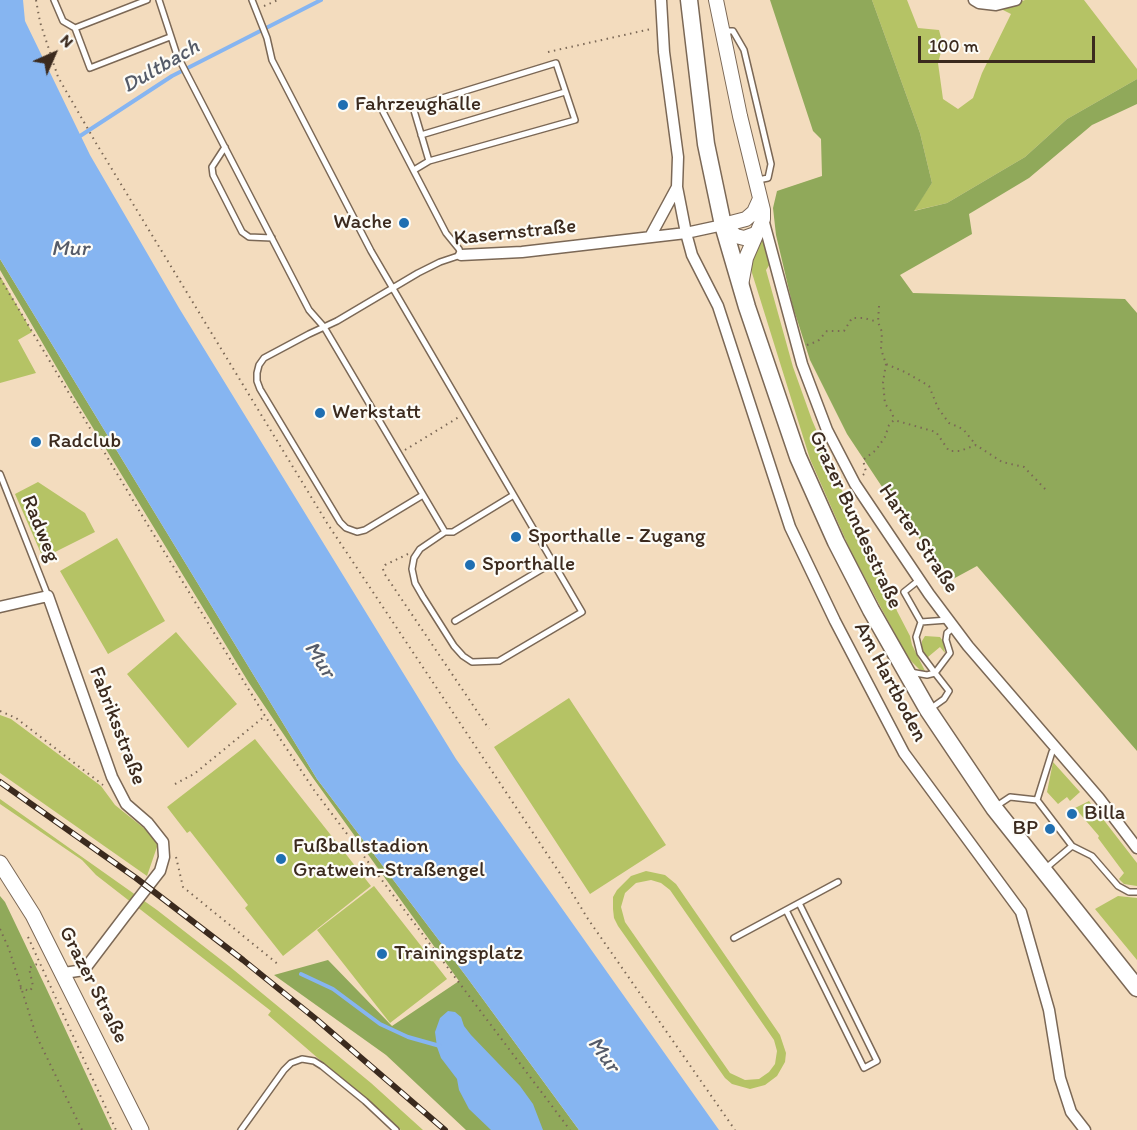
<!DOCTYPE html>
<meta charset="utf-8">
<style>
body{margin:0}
#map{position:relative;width:1137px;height:1130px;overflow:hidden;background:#f3dcbe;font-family:Itim,sans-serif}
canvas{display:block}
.north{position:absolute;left:24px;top:24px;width:60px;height:60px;-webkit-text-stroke:4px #fdfcf7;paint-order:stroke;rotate:45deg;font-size:16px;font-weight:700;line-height:24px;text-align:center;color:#3b2a1e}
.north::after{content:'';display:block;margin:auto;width:21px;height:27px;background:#3b2a1e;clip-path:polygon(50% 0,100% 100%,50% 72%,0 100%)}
.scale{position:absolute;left:918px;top:36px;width:177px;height:27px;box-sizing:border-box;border:3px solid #3b2a1e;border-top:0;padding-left:8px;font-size:18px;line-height:21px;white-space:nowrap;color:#3b2a1e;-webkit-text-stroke:4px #fdfcf7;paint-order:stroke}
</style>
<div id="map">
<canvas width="1137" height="1130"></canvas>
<div class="north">N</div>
<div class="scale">100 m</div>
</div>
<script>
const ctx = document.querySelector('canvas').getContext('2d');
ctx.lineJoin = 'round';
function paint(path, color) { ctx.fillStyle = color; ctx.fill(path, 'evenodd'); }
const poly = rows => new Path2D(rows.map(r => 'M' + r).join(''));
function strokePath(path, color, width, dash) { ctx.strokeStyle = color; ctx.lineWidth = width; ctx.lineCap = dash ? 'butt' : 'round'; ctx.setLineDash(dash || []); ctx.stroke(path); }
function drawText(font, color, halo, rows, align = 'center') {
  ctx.font = font + ' Itim,sans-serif'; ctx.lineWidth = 4.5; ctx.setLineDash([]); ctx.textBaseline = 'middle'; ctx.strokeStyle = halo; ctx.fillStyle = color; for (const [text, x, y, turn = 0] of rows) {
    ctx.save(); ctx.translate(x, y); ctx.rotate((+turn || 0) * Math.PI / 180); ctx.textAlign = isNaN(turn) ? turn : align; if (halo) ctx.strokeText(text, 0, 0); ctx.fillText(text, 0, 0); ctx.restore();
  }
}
paint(poly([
 [872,0,907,0,918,28,939,30,943,45,938,63,943,99,958,109,973,98,982,73,1011,14,1001,9,1025,0,1084,0,1137,69,1137,79,1067,119,1025,157,947,203,913,211,932,183,920,133],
 [763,233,770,264,766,270,793,367,812,420,862,537,896,598,895,605,897,611,910,636,912,645,925,671,920,670,908,658,851,552,810,459,752,273,750,263],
 [0,276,32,332,18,340,36,373,0,383],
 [38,482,85,513,95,532,43,558,15,494],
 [117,538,165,621,108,654,60,571],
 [176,632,237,704,188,748,127,674],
 [925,636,940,637,943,641,945,653,940,647,928,657,933,665,927,659,922,649,922,641],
 [569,698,666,845,590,894,494,747],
 [0,715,11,719,101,786,115,805,150,833,158,844,147,876,0,773],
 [255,739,371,886,283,956,245,908,248,905,190,831,187,833,167,807],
 [1053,762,1080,792,1070,801,1067,797,1058,804,1047,792],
 [0,799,157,910,229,966,371,1083,423,1130,401,1130,268,1015,271,1011,96,875,82,860,0,804],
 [1089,801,1137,863,1137,886,1124,884,1119,879,1124,873,1098,838,1099,836,1075,808],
 [646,871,665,875,676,884,780,1035,786,1053,785,1062,777,1076,765,1085,750,1089,732,1084,725,1078,618,926,614,918,613,909,613,897,617,890,631,876],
 [651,880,661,883,670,890,774,1040,777,1051,775,1064,769,1072,759,1079,745,1080,730,1073,625,922,621,907,625,893,636,883],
 [374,886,447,979,390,1023,317,930],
 [1118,896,1137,898,1137,960,1095,909]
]), '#b5c365');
paint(poly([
 [770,0,872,0,920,133,932,183,914,211,947,203,1025,157,1067,119,1137,79,1137,104,1092,125,1029,178,969,214,972,234,900,275,913,293,1125,299,1137,313,1137,751,977,566,953,579,904,520,847,434,810,360,793,307,776,235,773,208,777,191,822,176,821,139,813,131],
 [0,259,317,779,466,976,579,1130,466,1130,386,1055,274,975,328,960,392,1026,459,981,313,778,249,683,71,392,0,270],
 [0,896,5,902,47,990,112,1130,0,1130]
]), '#90a95a');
paint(poly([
 [0,0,23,0,25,21,90,155,179,308,456,759,719,1130,579,1130,466,976,317,779,0,259],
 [448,1011,455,1012,461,1017,464,1026,471,1035,520,1086,533,1104,543,1130,491,1130,469,1109,459,1090,457,1079,441,1058,437,1047,435,1032,440,1018]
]), '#86b5f1');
strokePath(poly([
 [77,138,172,76,321,0],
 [301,974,333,989,380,1024,408,1037,440,1046]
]), '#86b5f1', 4);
const service = poly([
 [54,0,63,21,75,28],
 [147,0,75,28,90,68,170,37],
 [159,0,177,55,309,310,324,327,445,532,453,532,512,496],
 [252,0,267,38,272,60,371,251,582,612,499,661,472,662,463,656,454,646,423,597,415,583,412,569,414,558,420,549,445,532],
 [723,31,733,31,744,50,771,164,768,178,758,180],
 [379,104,446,233,459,249,461,255,440,262,418,273,337,321,309,334,264,358,259,365,257,373,257,381,260,389,340,522,346,528,357,532,365,530,423,495],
 [421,135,565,92],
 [225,147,212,167,213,175,242,232,249,237,272,238],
 [414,170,429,161,413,107,556,63,575,120,429,161],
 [0,474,48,596],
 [919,580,904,592,921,622,948,620],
 [455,621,552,563],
 [921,622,916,637,920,653,935,673,950,653,946,640,947,633,954,627],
 [910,672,927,675,935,673,949,691,944,699,930,709],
 [1037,800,1072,846,1092,856,1118,886,1129,892,1137,892],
 [995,807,1010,797,1037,800,1052,752,1056,748],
 [1046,868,1072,846],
 [786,910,864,1068,877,1061,799,903],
 [734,938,838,882],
 [241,1130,284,1070,291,1063,302,1059,314,1061,322,1066,365,1101,396,1130]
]);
const minor = poly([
 [661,0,664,52,678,157,677,187,686,233,692,255,718,306,790,527,835,621,904,753,1021,912,1049,1010,1060,1078,1071,1112,1085,1130],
 [974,0,979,3,996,5,1016,0],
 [763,219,802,364,827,430,855,484,929,594,968,646,1099,798,1137,848],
 [650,237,677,187],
 [461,255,522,252,686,233,723,225],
 [0,607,48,596,112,777,126,804,148,823,163,842,164,857,160,871,125,916,84,970,64,973]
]);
const tertiary = poly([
 [716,0,740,116,763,210,763,219,746,258,741,285],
 [723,225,746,219,754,212,759,201],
 [723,225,736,236,744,238,755,234]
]);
const secondary = poly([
 [0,863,33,915,141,1130]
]);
const primary = poly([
 [689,0,706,144,723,225,747,307,798,457,836,542,871,610,928,710,994,808,1137,988]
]);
strokePath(service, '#7b6856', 8);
strokePath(minor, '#7b6856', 13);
strokePath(tertiary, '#7b6856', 16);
strokePath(secondary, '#7b6856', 17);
strokePath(primary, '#7b6856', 19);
strokePath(poly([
 [36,0,40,22,58,77,96,143,327,523,563,878,588,919,735,1130],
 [264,6,278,0],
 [548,52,651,29],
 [0,278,146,522,265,716,314,790,570,1130],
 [879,306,878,322,882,332,881,349,886,364,905,372,929,386,938,408,949,423,963,429,976,445],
 [807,345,818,341,827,331,844,331,852,318,864,318,878,322],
 [886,364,883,382,885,404,892,412,894,420],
 [405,450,459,417],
 [863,475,866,472,863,460,876,450,885,437,889,425,894,420,936,432,949,451,960,451,976,445,1002,462,1024,467,1047,491],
 [408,554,385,565,383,569,384,573,489,729],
 [0,711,16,718,103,785],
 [175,784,194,774,265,716],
 [176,857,183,887,279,965],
 [0,929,9,949,36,1035,82,1130],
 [28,937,116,1130],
 [20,988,30,991,33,986,29,968,39,963]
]), '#7b6856', 2, [1.5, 4.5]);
strokePath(service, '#fff', 5);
strokePath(minor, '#fff', 10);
strokePath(tertiary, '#fff', 14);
strokePath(secondary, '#fff', 15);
strokePath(primary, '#fff', 16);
const rail = poly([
 [0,782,136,878,243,960,316,1019,445,1130]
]);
strokePath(rail, '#3b2a1e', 6);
strokePath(rail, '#fdfcf7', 4, [11]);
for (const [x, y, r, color] of [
 [343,105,6,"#1f6fb2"],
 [404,223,6,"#1f6fb2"],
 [320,413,6,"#1f6fb2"],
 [36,442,6,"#1f6fb2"],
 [516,537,6,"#1f6fb2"],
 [470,565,6,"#1f6fb2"],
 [1072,814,6,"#1f6fb2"],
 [1050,829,6,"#1f6fb2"],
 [281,859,6,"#1f6fb2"],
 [382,954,6,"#1f6fb2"]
]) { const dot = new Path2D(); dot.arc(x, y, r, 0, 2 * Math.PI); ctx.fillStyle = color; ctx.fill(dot); strokePath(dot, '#fdfcf7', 2); }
drawText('21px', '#3b2a1e', '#fdfcf7', [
 ["Fahrzeughalle",355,105],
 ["Wache",392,223,"right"],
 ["Werkstatt",332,413],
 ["Radclub",48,442],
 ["Sporthalle - Zugang",528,537],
 ["Sporthalle",482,565],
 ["Billa",1084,814],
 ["BP",1038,829,"right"],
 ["Fußballstadion",293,847],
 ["Gratwein-Straßengel",293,871],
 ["Trainingsplatz",394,954]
], 'left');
drawText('21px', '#3b2a1e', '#fdfcf7', [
 ["Kasernstraße",515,233,-6],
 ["Grazer Bundesstraße",855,520,65],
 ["Radweg",40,529,68],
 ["Harter Straße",918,539,56],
 ["Am Hartboden",890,682,62],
 ["Fabriksstraße",117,726,69],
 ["Grazer Straße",93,985,63]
]);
drawText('italic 22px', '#555b68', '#fdfcf7', [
 ["Dultbach",161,67,-30],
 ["Mur",70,249],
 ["Mur",319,660,57],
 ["Mur",603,1055,54]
]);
</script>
